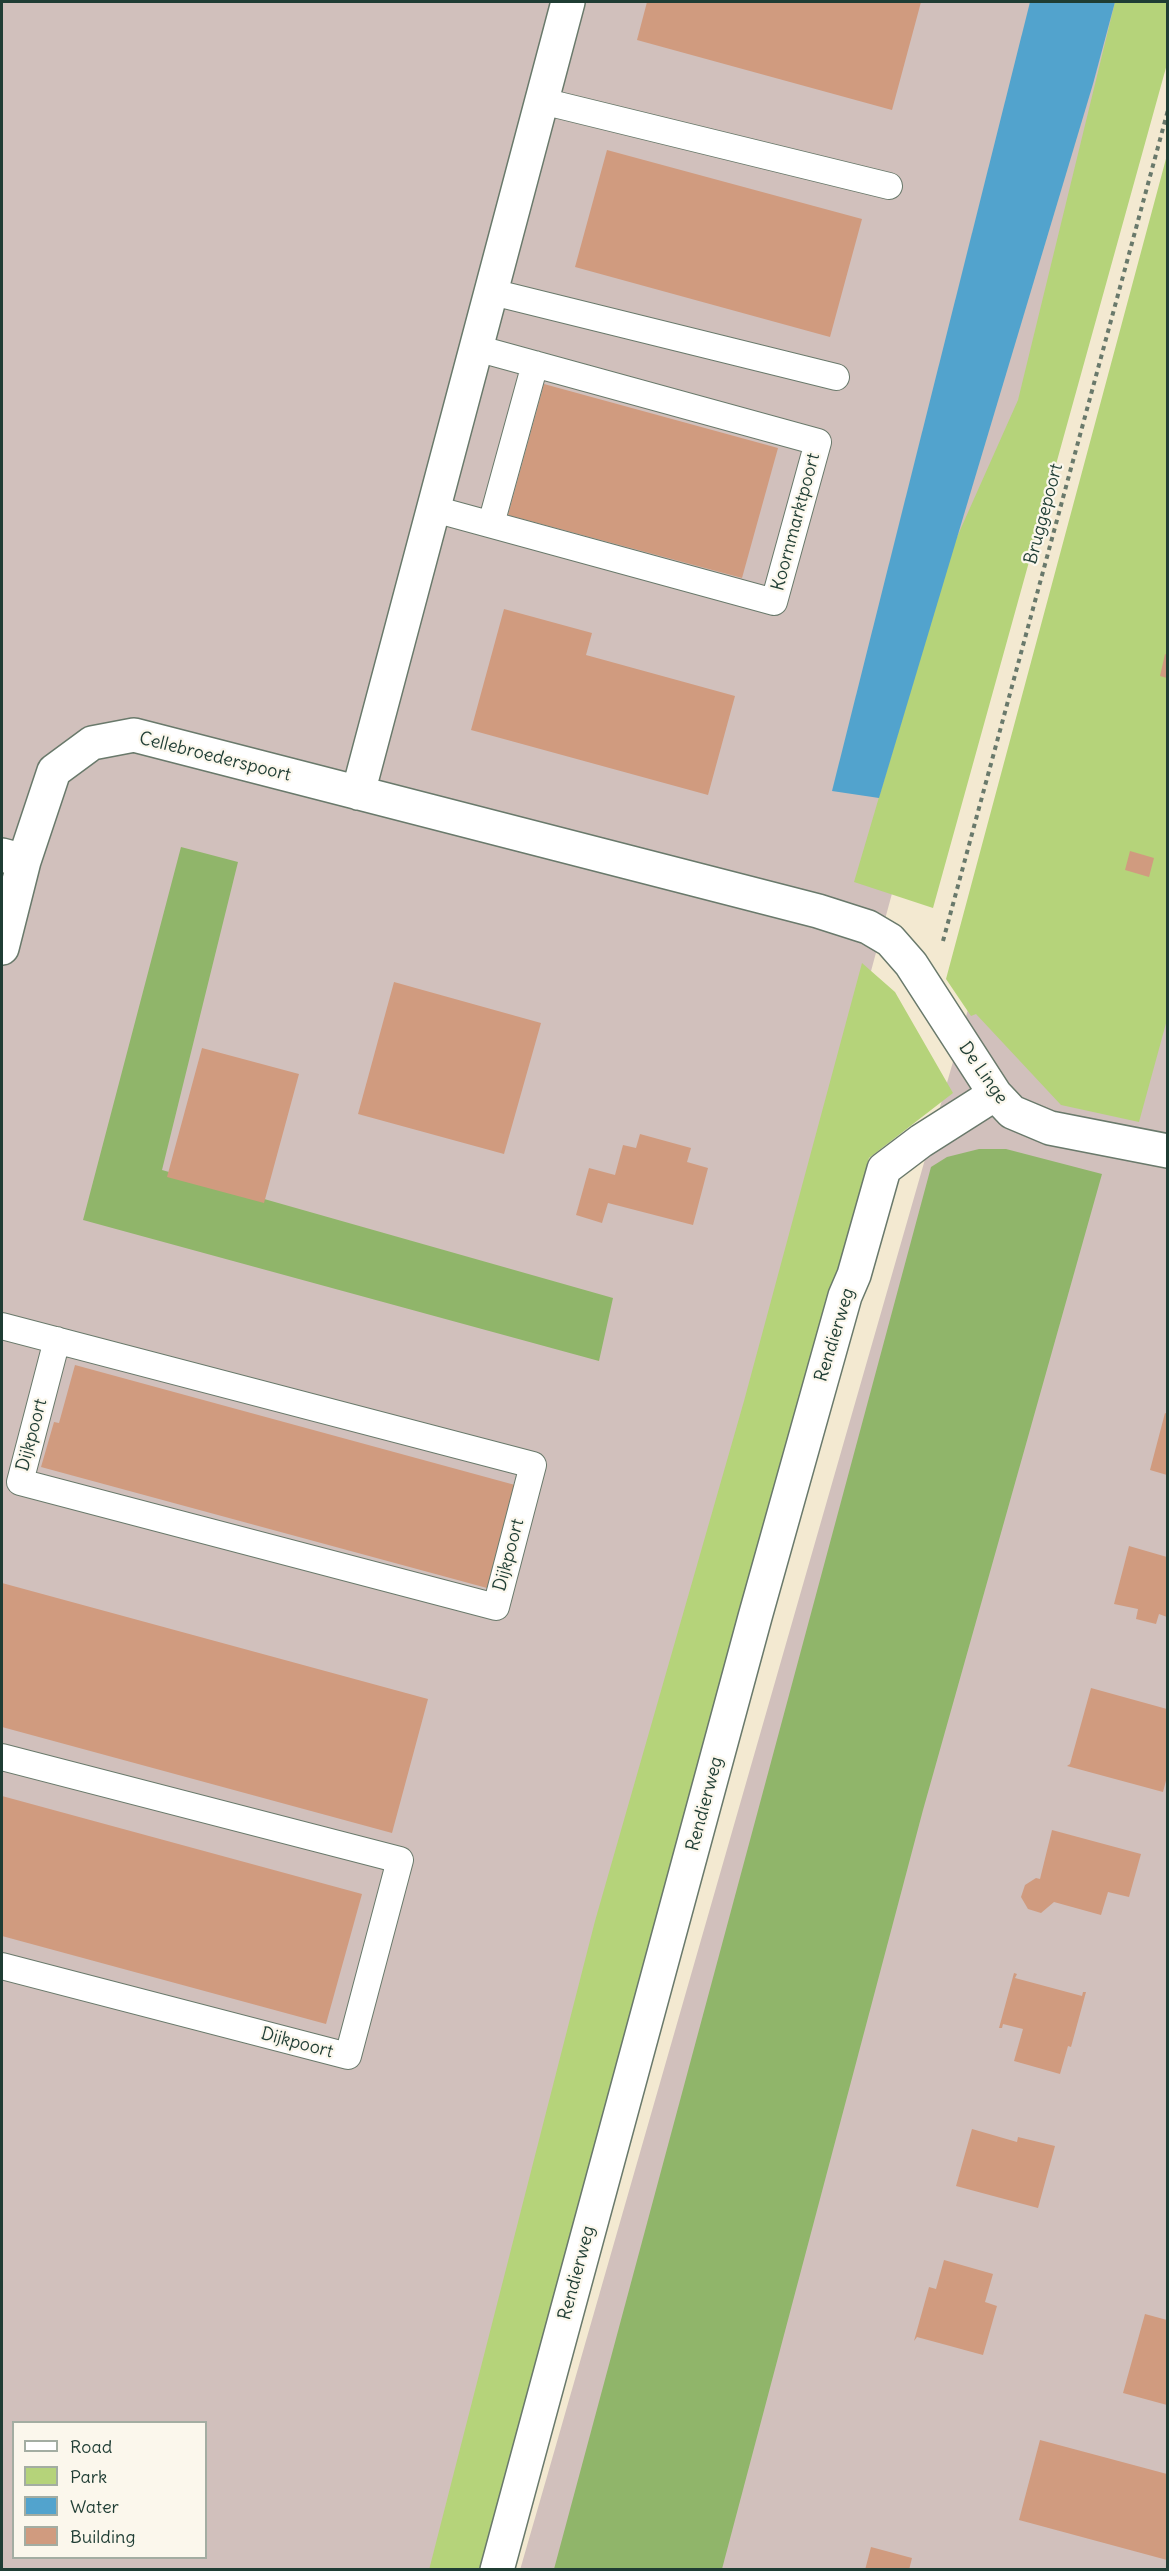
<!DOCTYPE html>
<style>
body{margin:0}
#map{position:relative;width:1169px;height:2571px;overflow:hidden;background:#f3e9d1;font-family:Delius,sans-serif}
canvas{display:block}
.frame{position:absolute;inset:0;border:3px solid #1f3d34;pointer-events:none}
.legend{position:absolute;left:12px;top:2421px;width:195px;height:138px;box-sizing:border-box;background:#fbf7ec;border:2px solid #a3ada2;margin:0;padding:8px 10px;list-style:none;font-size:18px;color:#1f3d34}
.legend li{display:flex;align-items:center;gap:12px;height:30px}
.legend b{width:30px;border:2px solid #a3ada2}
</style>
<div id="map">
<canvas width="1169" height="2571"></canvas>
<div class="frame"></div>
<ul class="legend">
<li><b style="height:8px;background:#fff"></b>Road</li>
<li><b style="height:16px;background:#b5d37a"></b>Park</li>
<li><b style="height:16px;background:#52a3cd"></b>Water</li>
<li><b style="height:16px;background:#d09b7f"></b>Building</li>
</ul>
</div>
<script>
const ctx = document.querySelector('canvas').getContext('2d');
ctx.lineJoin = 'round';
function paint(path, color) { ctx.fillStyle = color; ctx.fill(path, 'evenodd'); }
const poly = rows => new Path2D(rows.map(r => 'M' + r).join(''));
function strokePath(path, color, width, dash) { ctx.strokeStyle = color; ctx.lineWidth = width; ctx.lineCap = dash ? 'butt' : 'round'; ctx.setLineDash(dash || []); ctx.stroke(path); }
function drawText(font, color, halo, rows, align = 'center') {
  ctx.font = font + ' Delius,sans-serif'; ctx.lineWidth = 4.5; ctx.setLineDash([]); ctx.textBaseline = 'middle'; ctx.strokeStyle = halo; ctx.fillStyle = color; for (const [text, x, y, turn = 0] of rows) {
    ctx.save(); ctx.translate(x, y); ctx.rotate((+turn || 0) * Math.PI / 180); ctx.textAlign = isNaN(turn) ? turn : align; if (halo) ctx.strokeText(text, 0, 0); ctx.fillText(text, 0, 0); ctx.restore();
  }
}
paint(poly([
 [2,2,1133,2,439,2569,2,2570],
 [14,2422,206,2422,206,2558,14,2558],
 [1167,316,1167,2569,520,2570,546,2480]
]), '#d1c0bc');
paint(poly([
 [1115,2,1167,2,1167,64,933,908,854,882,953,546,1018,400],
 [1167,155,1168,1016,1139,1122,1061,1105,976,1014,971,1016,946,979],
 [862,963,895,992,953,1093,869,1158,665,1897,485,2569,429,2570,595,1921,744,1401]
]), '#b5d37a');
paint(poly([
 [181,847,238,862,162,1170,613,1298,599,1361,83,1220],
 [979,1149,1006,1149,1102,1174,923,1810,722,2569,554,2569,931,1167,947,1157]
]), '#90b56a');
paint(poly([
 [1030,2,1115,2,1093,84,879,798,832,791]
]), '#52a3cd');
paint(poly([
 [647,2,921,2,892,110,637,40],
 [607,150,862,219,830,337,575,267],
 [544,384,778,448,742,578,508,515],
 [504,609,592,633,586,655,735,696,708,795,471,730],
 [1165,654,1167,655,1167,678,1160,676],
 [1130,851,1154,858,1149,877,1125,870],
 [394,982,541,1023,504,1154,358,1114],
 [202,1048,299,1074,264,1203,167,1177],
 [640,1134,691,1148,687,1162,708,1168,693,1225,608,1203,602,1223,576,1215,589,1168,615,1175,623,1145,636,1148],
 [75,1365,515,1485,487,1588,41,1467,54,1422,59,1423],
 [1165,1413,1167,1414,1167,1475,1150,1470],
 [1129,1546,1167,1557,1167,1617,1159,1614,1156,1624,1136,1619,1138,1609,1114,1604],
 [2,1583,428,1699,392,1833,2,1727],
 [1091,1688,1167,1709,1167,1777,1163,1792,1067,1766,1070,1764],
 [2,1796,362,1894,326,2024,2,1936],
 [1052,1830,1141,1854,1129,1897,1108,1892,1101,1915,1054,1902,1041,1913,1028,1909,1021,1897,1025,1885,1036,1878,1040,1879],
 [1014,1973,1017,1974,1015,1978,1082,1996,1083,1992,1086,1992,1071,2047,1068,2046,1060,2074,1014,2061,1023,2029,1003,2024,1002,2028,999,2028],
 [972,2129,1017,2142,1018,2137,1055,2146,1038,2208,956,2186],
 [944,2260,993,2274,985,2302,997,2306,983,2355,917,2337,914,2341,929,2287,936,2289],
 [1145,2314,1167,2320,1167,2405,1123,2393],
 [1040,2440,1167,2474,1167,2560,1019,2520],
 [871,2547,912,2558,909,2570,865,2570]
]), '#d09b7f');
const lane = poly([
 [542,101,889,186],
 [492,292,836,377],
 [434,509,774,602,818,442,476,348],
 [491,524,535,364],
 [2,1326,533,1465,496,1607,20,1482,57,1340],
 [2,1757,400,1860,348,2056,2,1966]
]);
const street = poly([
 [358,793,568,2],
 [2,855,24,861,54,771,92,743,134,735,818,911,868,927,890,940,911,964,995,1094,1012,1112,1050,1128,1168,1151],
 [2,948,24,861],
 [497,2570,755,1617,845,1296,854,1275,884,1169,921,1141,995,1094]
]);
strokePath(lane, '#69796b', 28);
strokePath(street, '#69796b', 36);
strokePath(poly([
 [943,941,1168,110]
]), '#69796b', 4, [4.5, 4.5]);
strokePath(lane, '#fff', 26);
strokePath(street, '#fff', 33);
drawText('18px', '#1f3d34', '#fbf7ec', [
 ["Bruggepoort",1044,514,-75],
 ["Koornmarktpoort",796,522,-75],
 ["Cellebroederspoort",215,757,14],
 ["De Linge",983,1073,55],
 ["Rendierweg",835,1335,-73],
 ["Dijkpoort",32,1435,-75],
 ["Dijkpoort",509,1555,-75],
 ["Rendierweg",705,1804,-75],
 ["Dijkpoort",297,2043,15],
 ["Rendierweg",577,2273,-75]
]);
</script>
